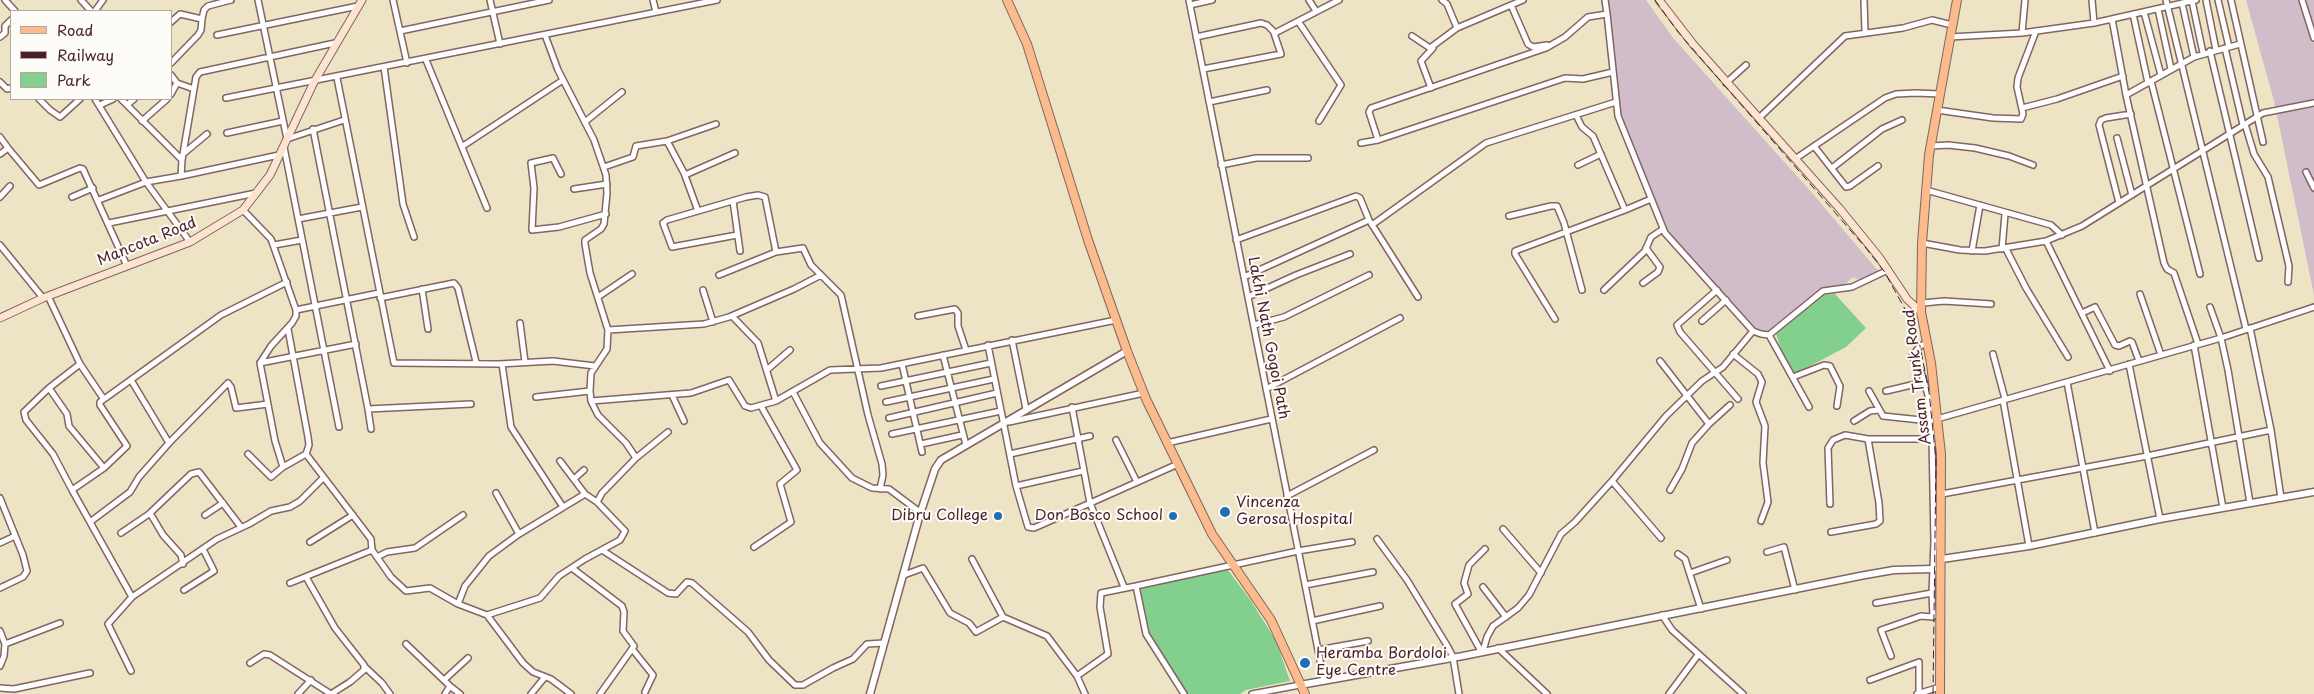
<!DOCTYPE html>
<style>
body{margin:0}
#map{position:relative;width:2314px;height:694px;overflow:hidden;background:#ede4c6;font-family:"Playpen Sans",sans-serif}
canvas{display:block}
.legend{position:absolute;left:10px;top:10px;width:162px;height:90px;box-sizing:border-box;background:#fdfcf7;border:1px solid #b5a4a5;margin:0;padding:6px 9px;list-style:none;font-size:15px;color:#4a1f2b}
.legend li{display:flex;align-items:center;gap:10px;height:25px}
.legend b{width:25px;border:1px solid #b5a4a5}
</style>
<div id="map">
<canvas width="2314" height="694"></canvas>
<ul class="legend">
<li><b style="height:6px;background:#fbbb8d"></b>Road</li>
<li><b style="height:6px;background:#4a1f2b"></b>Railway</li>
<li><b style="height:14px;background:#83d08e"></b>Park</li>
</ul>
</div>
<script>
const ctx = document.querySelector('canvas').getContext('2d');
ctx.lineJoin = 'round';
function paint(path, color) { ctx.fillStyle = color; ctx.fill(path, 'evenodd'); }
const poly = rows => new Path2D(rows.map(r => 'M' + r).join(''));
function strokePath(path, color, width, dash) { ctx.strokeStyle = color; ctx.lineWidth = width; ctx.lineCap = dash ? 'butt' : 'round'; ctx.setLineDash(dash || []); ctx.stroke(path); }
function drawText(font, color, halo, rows, align = 'center') {
  ctx.font = font + ' "Playpen Sans",sans-serif'; ctx.lineWidth = 4; ctx.setLineDash([]); ctx.textBaseline = 'middle'; ctx.strokeStyle = halo; ctx.fillStyle = color; for (const [text, x, y, turn = 0] of rows) {
    ctx.save(); ctx.translate(x, y); ctx.rotate((+turn || 0) * Math.PI / 180); ctx.textAlign = isNaN(turn) ? turn : align; if (halo) ctx.strokeText(text, 0, 0); ctx.fillText(text, 0, 0); ctx.restore();
  }
}
paint(poly([
 [1607,0,1646,0,1674,39,1813,194,1879,272,1861,281,1853,277,1842,287,1824,287,1770,332,1758,331,1668,233,1620,113],
 [2246,0,2314,0,2314,295,2274,101]
]), '#d1bdca');
paint(poly([
 [1835,294,1866,328,1846,347,1795,374,1782,352,1776,334,1823,295],
 [1228,570,1251,601,1276,641,1290,681,1246,690,1240,694,1188,694,1146,631,1139,584]
]), '#83d08e');
const minor = poly([
 [5,0,15,11],
 [81,0,91,11],
 [258,0,287,139,344,120],
 [393,0,407,63],
 [490,0,500,44],
 [653,0,656,12],
 [1189,0,1324,680],
 [1309,0,1316,11],
 [1442,0,1447,4,1457,28,1523,0],
 [1864,0,1865,32],
 [2092,0,2094,23],
 [2166,0,2246,329],
 [2206,0,2216,50],
 [2218,0,2229,47],
 [2231,0,2263,142],
 [2302,0,2314,38],
 [2192,1,2203,53],
 [2182,3,2194,57],
 [1190,5,1212,0],
 [1511,5,1528,44,1533,47,1547,45],
 [2158,9,2171,69],
 [95,11,103,0],
 [2144,12,2161,75],
 [1607,14,1618,116,1665,233,1753,331,1761,334,1769,335,1823,291,1852,287,1888,270],
 [2133,14,2148,83],
 [2112,19,2126,95,2164,263,2167,269,2174,273,2198,344],
 [1298,21,1341,85,1319,121],
 [171,22,180,14,202,19,204,10,208,6,231,0],
 [400,31,549,0],
 [2022,33,2025,0],
 [217,35,358,6],
 [1412,36,1430,48,1457,28],
 [0,37,5,33,5,26,11,20],
 [1196,37,1261,23,1267,25,1275,33,1339,0],
 [1950,37,2022,33,2094,23,2196,0],
 [2225,48,2243,125],
 [2210,51,2259,258],
 [426,60,487,208],
 [171,63,198,35,201,30,202,19],
 [384,67,403,204,414,237],
 [1203,69,1281,54,1274,33],
 [171,75,177,83,171,94],
 [337,78,394,363,499,364,553,361,595,366],
 [2151,81,2200,274],
 [0,82,7,89,11,88],
 [177,83,194,89],
 [1726,83,1746,65],
 [1431,88,1421,61,1433,48],
 [2126,95,2194,57,2240,44],
 [226,98,717,0],
 [39,99,50,110,60,117,80,99],
 [95,99,146,182,190,242],
 [121,99,182,160],
 [1209,102,1267,90],
 [100,105,113,99],
 [127,105,134,99],
 [2022,108,2057,99,2123,76],
 [1937,110,1993,118,2021,119,2023,114,2017,87,2018,78,2036,31],
 [1759,118,1845,36,1903,28,1932,20,1952,25],
 [142,121,167,99],
 [586,121,622,92],
 [2245,124,2254,154,2268,177,2289,266,2288,282],
 [313,129,368,409,471,404],
 [227,133,283,121],
 [0,137,8,148,0,154],
 [2117,138,2132,195],
 [1378,140,1369,112,1371,108,1546,48,1565,37,1588,17,1607,14,1605,0],
 [667,141,716,124],
 [1361,143,1378,140,1565,78,1583,79,1613,72],
 [463,146,563,80],
 [1814,146,1846,187,1850,186,1878,166],
 [1931,146,1948,145,1975,148,2009,156,2033,165],
 [284,147,339,427],
 [8,148,39,185,80,168,83,169,127,266],
 [183,154,207,134],
 [1795,159,1885,98,1896,94,1916,93,1940,94],
 [1221,165,1256,158,1308,158],
 [1578,165,1601,154],
 [604,167,633,157,636,146,667,141,684,173,698,211],
 [1832,168,1882,129,1902,120],
 [2306,172,2314,188],
 [561,174,553,158,531,163,534,188,532,230,559,227,606,214],
 [685,175,735,153],
 [181,176,279,155],
 [574,189,607,184],
 [1926,190,2051,225,2062,235],
 [0,197,10,186],
 [72,197,93,188],
 [99,200,146,182,181,176,182,160,196,77,200,72,335,43],
 [733,201,740,251],
 [2119,203,2099,125,2101,120,2106,118,2131,114],
 [243,210,271,239,296,310,379,293],
 [1625,210,1651,199],
 [1509,216,1551,206,1557,206,1564,223,1582,290],
 [298,219,362,207],
 [109,223,256,193],
 [1371,223,1418,297],
 [1372,225,1486,143,1616,102],
 [737,235,672,247,663,223,667,220,746,197,758,195,765,197,776,252,803,248,811,265,841,295,868,415,882,464,883,475,880,489],
 [1236,240,1356,196,1360,198,1369,220,1244,277],
 [2046,241,2110,371],
 [1922,243,1960,250,1985,251,2046,241,2082,226,2263,113,2314,103],
 [0,245,43,298],
 [274,245,302,240],
 [2002,249,2005,214],
 [2006,249,2026,288,2068,357],
 [1972,251,1980,205],
 [719,275,776,252],
 [1643,283,1658,272,1660,267,1646,248],
 [422,289,428,329],
 [703,290,713,322],
 [1604,290,1645,251,1651,237,1663,229],
 [1717,290,1677,325,1680,332,1738,399],
 [2140,294,2161,355],
 [48,296,80,364,103,398],
 [598,297,632,274],
 [1248,297,1296,275,1350,254],
 [380,298,454,283,458,288,476,362],
 [1923,303,1944,301,1991,304],
 [2210,307,2221,338,2228,370,2250,503],
 [296,310,296,316,292,323,271,346,260,363,275,441,283,467,306,454],
 [2082,313,2095,307,2115,345,2119,346,2130,341,2132,342,2139,361],
 [732,316,758,343,776,401],
 [918,316,955,309,958,313,958,326,966,350],
 [1555,319,1515,254,1515,251,1625,210,1593,136,1582,127,1576,115],
 [1702,321,1726,300],
 [520,323,525,362],
 [1254,325,1284,317,1369,275],
 [2250,328,2271,430,2281,498],
 [288,329,308,437,309,445,306,454,371,539,372,550,391,577,406,591,430,588,458,604,487,615,523,663,533,672,551,679,571,694],
 [608,330,704,324,729,317,794,289,821,275],
 [1769,335,1809,407],
 [1012,340,1026,409],
 [988,345,1016,486,1028,527,1034,528,1178,464],
 [2194,345,2223,508],
 [1733,354,1758,374,1762,382,1756,402,1765,426,1763,463,1768,502,1761,521],
 [1993,354,2005,399],
 [943,355,966,445],
 [1660,361,1709,424,1692,443,1682,469,1670,490],
 [260,363,356,344],
 [502,364,511,427,563,507],
 [902,364,922,452],
 [2129,364,2160,519],
 [768,369,790,350],
 [1793,377,1824,365,1830,366,1840,386,1837,406],
 [131,380,169,443,228,383,231,387,236,408,268,404],
 [2067,382,2095,533],
 [881,386,991,363],
 [49,388,67,414,69,426,104,468],
 [1266,389,1400,318],
 [1869,391,1883,416,1930,421],
 [1886,391,1924,382],
 [793,392,820,443,852,478,872,488,889,489,921,513],
 [672,395,684,421],
 [536,397,590,391],
 [2003,400,2029,546],
 [591,401,691,393,729,380,745,406,751,408,776,401,830,370,881,368,1116,320],
 [886,402,994,379],
 [1072,407,1090,503,1124,587],
 [368,409,371,429],
 [889,418,997,393],
 [1937,419,2221,338,2314,307],
 [1854,421,1870,411,1878,410],
 [1009,422,1144,393],
 [1709,424,1730,405],
 [892,434,1001,411],
 [1116,440,1137,482],
 [1167,443,1271,419],
 [921,444,962,435],
 [248,454,271,477,283,467],
 [1010,454,1090,436],
 [636,458,668,432],
 [560,461,585,494,597,502],
 [574,479,584,470],
 [1612,481,1661,538],
 [1016,486,1083,471],
 [72,490,53,454,26,420,24,412,49,388,80,364],
 [496,493,519,534],
 [1942,494,2147,456,2271,430],
 [1287,496,1374,450],
 [0,498,23,555,27,571,23,577,0,588],
 [1830,504,1828,448,1833,440,1845,435,1868,439,1932,439],
 [150,513,163,535,181,555,183,564],
 [205,515,223,503],
 [90,522,130,492,139,477,169,443],
 [1503,529,1541,573],
 [1831,532,1876,524,1880,521,1879,503,1868,439],
 [121,533,149,514,191,474,199,472,241,527],
 [1377,539,1407,580,1448,647,1453,657,1459,694],
 [310,542,353,515],
 [0,543,15,536],
 [754,547,791,522,780,484,797,470,761,406],
 [602,550,668,593,676,594,687,582,692,583,748,632,769,660,795,685,803,685,833,668,853,659,867,644,884,643],
 [1767,552,1784,547,1795,590],
 [1678,554,1685,559,1701,609],
 [377,557,387,552,415,548,463,515],
 [972,559,1003,617,1047,636,1077,676,1085,694],
 [572,568,622,606,624,612,623,631,634,646,600,694],
 [1690,573,1727,560],
 [904,575,923,568,950,613,969,623,976,632,1003,617],
 [290,583,372,550],
 [1305,585,1373,572],
 [1483,587,1506,617],
 [184,590,214,571,203,549],
 [132,597,72,490,104,468,127,446,100,405,100,402,221,315,287,282],
 [1876,603,1932,593,1934,542,1932,439,1928,395,1922,375,1912,356,1920,346,1927,343],
 [458,604,465,586,489,556,519,534,585,494],
 [487,615,540,598,559,576,585,559,620,540,625,531,597,502,602,493,636,458,626,443,598,415,591,401,590,391,591,373,607,349,608,330,590,273,585,244,585,240,601,229,604,224,607,193,606,175,594,140,558,70,545,35],
 [1662,615,1672,630,1743,694],
 [1312,621,1380,606],
 [0,631,5,644,4,656,0,666],
 [5,644,60,623],
 [406,644,450,686,445,694],
 [1498,648,1547,694],
 [633,650,653,675,645,692],
 [1318,650,1368,641],
 [1481,651,1455,604,1468,594,1464,583,1469,565,1485,549],
 [1483,651,1487,637,1493,626,1518,608,1529,595,1561,534,1575,522,1612,481,1666,416,1702,381,1723,367,1753,331],
 [1891,656,1881,630,1921,616,1933,617,1932,593],
 [250,663,264,654,270,655,331,694,350,682,364,670,364,665,335,628,306,577],
 [365,667,382,683,390,694],
 [131,671,108,624,132,597,217,539,249,524,271,511,290,507,300,501,323,478],
 [1077,676,1108,654,1100,607,1101,593,1136,586],
 [444,680,468,658],
 [1870,680,1919,662,1919,693],
 [451,687,460,694],
 [0,688,14,689,90,673],
 [298,694,311,680],
 [531,694,545,677],
 [1184,694,1146,634,1136,586,1298,551,1352,542],
 [1252,694,1300,685],
 [1669,694,1698,655],
 [1917,694,1940,687]
]);
const tertiary = poly([
 [1942,559,2029,546,2160,519,2314,492],
 [1300,685,1463,656,1865,575,1894,570,1933,569],
 [870,694,920,514,935,469,941,460,1127,351]
]);
const secondary = poly([
 [1659,0,1693,44,1840,209,1879,257,1907,299,1921,312],
 [0,318,43,298,190,242,243,210,270,175,314,82,362,0]
]);
const primary = poly([
 [1007,0,1027,44,1088,240,1127,351,1146,399,1212,534,1271,620,1305,694],
 [1940,694,1941,454,1931,363,1921,312,1922,243,1929,155,1957,0]
]);
strokePath(minor, '#836461', 8);
strokePath(tertiary, '#836461', 9);
strokePath(secondary, '#836461', 9);
strokePath(primary, '#836461', 10);
strokePath(minor, '#fff', 5);
strokePath(tertiary, '#fff', 6);
strokePath(secondary, '#fde4d1', 7);
strokePath(primary, '#fbbb8d', 8);
strokePath(poly([
 [1655,0,1678,32,1865,247,1884,271,1906,311,1920,346,1929,392,1936,460,1933,694]
]), '#4a1f2b', 1, [8, 4]);
for (const [x, y, r, color] of [
 [1225,512,6,"#1f6fb2"],
 [998,516,5,"#1f6fb2"],
 [1173,516,5,"#1f6fb2"],
 [1305,663,6,"#1f6fb2"]
]) { const dot = new Path2D(); dot.arc(x, y, r, 0, 2 * Math.PI); ctx.fillStyle = color; ctx.fill(dot); strokePath(dot, '#fdfcf7', 2); }
drawText('15px', '#4a1f2b', '#fdfcf7', [
 ["Mancota Road",147,242,-22],
 ["Lakhi Nath Gogoi Path",1268,338,79],
 ["Assam Trunk Road",1918,377,-97]
]);
drawText('15px', '#4a1f2b', '#fdfcf7', [
 ["Vincenza",1236,503],
 ["Gerosa Hospital",1236,520],
 ["Dibru College",988,516,"right"],
 ["Don Bosco School",1163,516,"right"],
 ["Heramba Bordoloi",1316,654],
 ["Eye Centre",1316,671]
], 'left');
</script>
